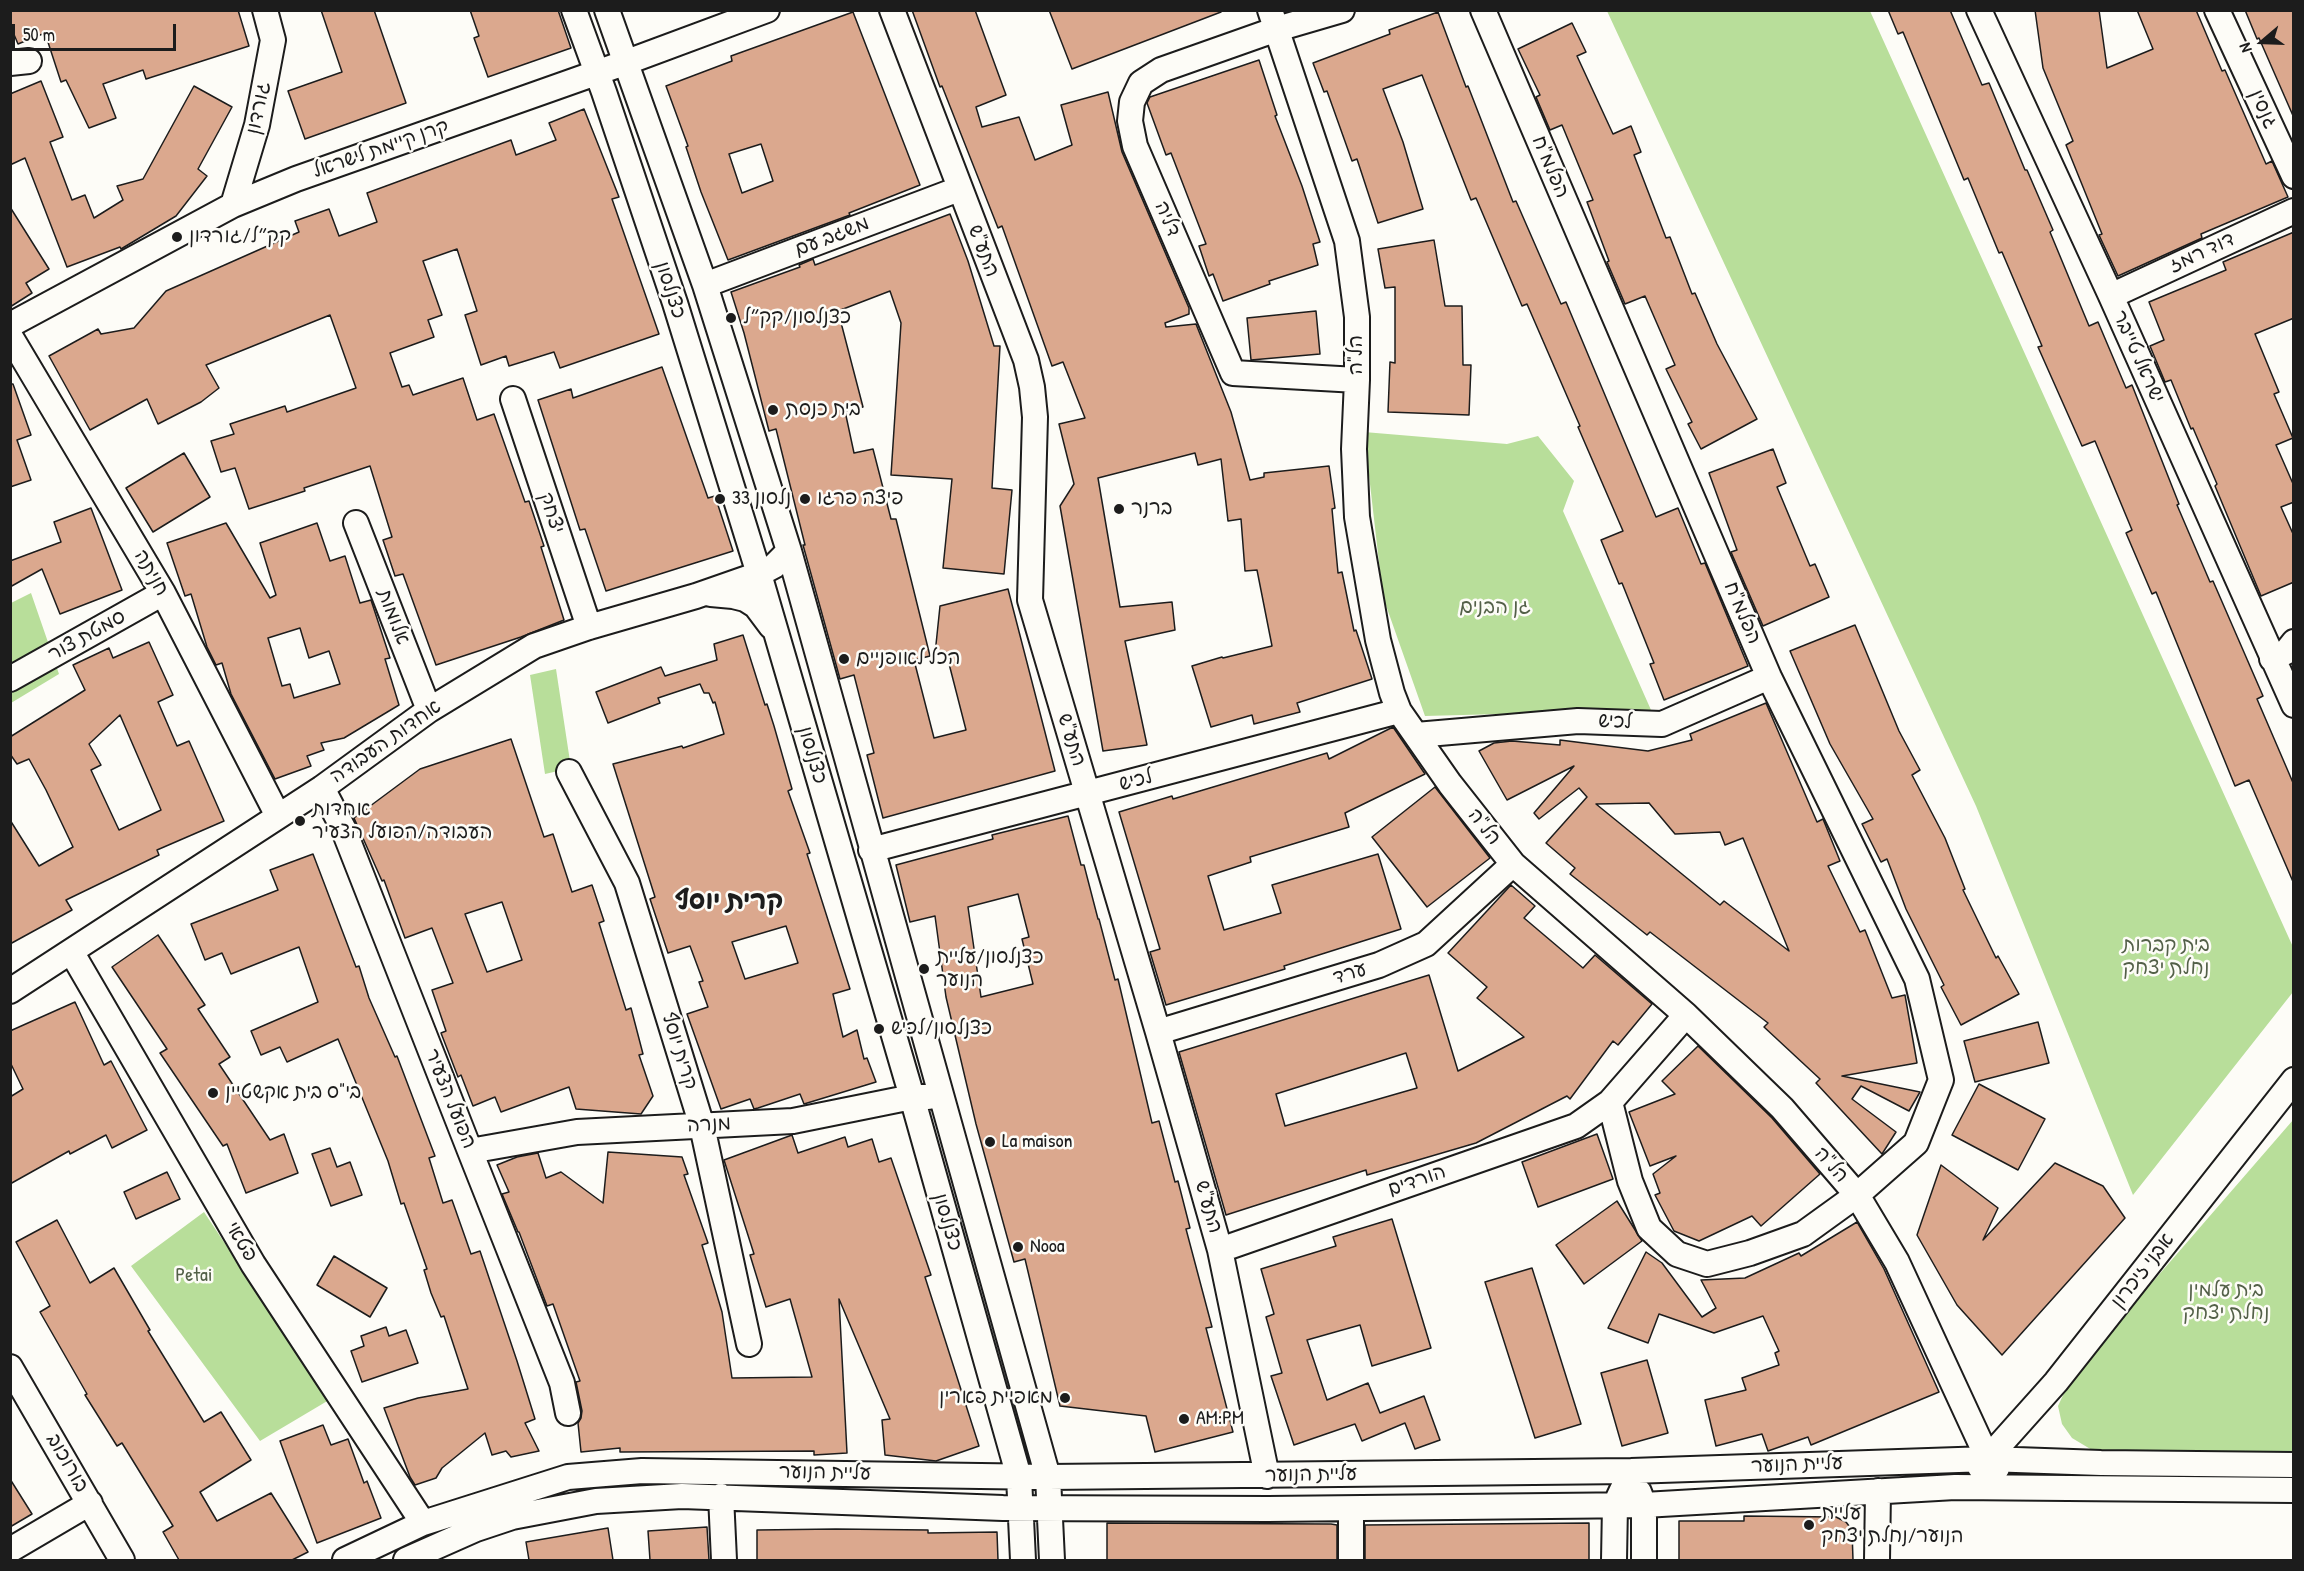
<!DOCTYPE html>
<meta charset="utf-8">
<style>
body{margin:0}
#map{position:relative;width:2304px;height:1571px;overflow:hidden;background:#fdfcf7;font-family:"Patrick Hand",sans-serif}
canvas{display:block}
.frame{position:absolute;inset:0;border:12px solid #1c1c1c;pointer-events:none}
.north{position:absolute;left:2232px;top:12px;width:60px;height:60px;-webkit-text-stroke:4px #fdfcf7;paint-order:stroke;rotate:251deg;font-size:16px;font-weight:700;line-height:24px;text-align:center;color:#1c1c1c}
.north::after{content:'';display:block;margin:auto;width:21px;height:27px;background:#1c1c1c;clip-path:polygon(50% 0,100% 100%,50% 72%,0 100%)}
.scale{position:absolute;left:12px;top:24px;width:164px;height:27px;box-sizing:border-box;border:3px solid #1c1c1c;border-top:0;padding-left:8px;font-size:18px;line-height:21px;white-space:nowrap;color:#1c1c1c;-webkit-text-stroke:4px #fdfcf7;paint-order:stroke}
</style>
<div id="map">
<canvas width="2304" height="1571"></canvas>
<div class="frame"></div>
<div class="north">N</div>
<div class="scale">50 m</div>
</div>
<script>
const ctx = document.querySelector('canvas').getContext('2d');
ctx.lineJoin = 'round';
function paint(path, color) { ctx.fillStyle = color; ctx.fill(path, 'evenodd'); }
const poly = rows => new Path2D(rows.map(r => 'M' + r).join(''));
function strokePath(path, color, width, dash) { ctx.strokeStyle = color; ctx.lineWidth = width; ctx.lineCap = dash ? 'butt' : 'round'; ctx.setLineDash(dash || []); ctx.stroke(path); }
function drawText(font, color, halo, rows, align = 'center') {
  ctx.font = font + ' "Patrick Hand","Playpen Sans Hebrew",sans-serif'; ctx.lineWidth = 5; ctx.setLineDash([]); ctx.textBaseline = 'middle'; ctx.strokeStyle = halo; ctx.fillStyle = color; for (const [text, x, y, turn = 0] of rows) {
    ctx.save(); ctx.translate(x, y); ctx.rotate((+turn || 0) * Math.PI / 180); ctx.textAlign = isNaN(turn) ? turn : align; if (halo) ctx.strokeText(text, 0, 0); ctx.fillText(text, 0, 0); ctx.restore();
  }
}
paint(poly([
 [1607,11,1870,11,2293,947,2293,992,2133,1195,1976,806],
 [1364,432,1507,444,1538,436,1574,481,1563,511,1651,710,1425,716,1383,597],
 [31,593,59,674,11,703,11,603],
 [556,669,571,768,545,774,530,675],
 [2293,1120,2293,1453,2097,1453,2072,1438,2062,1424,2058,1406,2065,1391,2124,1315],
 [204,1212,329,1400,260,1441,131,1266]
]), '#b8de9a');
const building = poly([
 [10,10,238,10,249,46,146,79,143,70,103,84,116,118,89,128,66,80,61,82,45,33,18,44,10,25,10,10],
 [321,10,374,10,406,103,305,139,288,91,342,72,321,10],
 [470,10,558,10,571,48,488,77,474,38,479,36,470,10],
 [912,10,975,10,1006,95,976,107,982,127,1019,117,1035,160,1072,145,1061,105,1108,92,1122,152,1189,308,1189,314,1165,323,1166,327,1196,324,1231,412,1250,480,1264,477,1264,473,1329,466,1335,508,1332,509,1338,573,1342,572,1354,631,1356,630,1372,679,1297,703,1300,712,1254,724,1252,715,1211,727,1192,666,1222,657,1223,658,1272,646,1257,570,1245,571,1241,519,1228,521,1221,459,1198,465,1195,453,1098,478,1120,607,1172,602,1175,630,1125,641,1147,745,1103,751,1060,506,1074,484,1059,424,1085,418,1063,362,1052,366,1002,226,998,228,942,86,940,87,912,10],
 [1049,10,1221,10,1221,12,1072,69,1049,10],
 [1888,10,1950,10,1982,85,1989,83,2025,170,2027,170,2053,230,2050,232,2089,326,2098,322,2126,388,2132,385,2179,504,2177,505,2210,582,2213,581,2263,696,2257,699,2294,785,2294,884,2249,780,2235,786,2156,592,2152,594,2126,533,2132,530,2095,441,2082,446,2038,347,2042,346,2002,252,1999,253,1968,178,1964,180,1903,32,1898,34,1888,10],
 [2035,10,2099,10,2107,68,2153,49,2137,10,2196,10,2222,71,2225,70,2266,164,2272,161,2288,197,2201,234,2202,238,2118,276,2099,235,2102,234,2066,145,2073,141,2043,68,2035,10],
 [2245,10,2294,10,2294,118,2259,38,2257,39,2245,10],
 [853,12,920,185,849,213,850,215,728,260,701,192,686,147,688,146,666,86,732,61,731,56,853,12],
 [761,144,773,181,742,193,729,154,761,144],
 [1438,12,1466,87,1468,86,1513,202,1516,201,1561,304,1566,302,1656,517,1678,508,1701,564,1705,563,1748,666,1664,700,1650,664,1654,663,1622,583,1619,584,1601,540,1623,531,1578,427,1580,426,1527,304,1522,306,1476,198,1471,200,1422,75,1383,89,1403,142,1423,209,1378,223,1357,159,1352,161,1327,91,1324,92,1313,63,1390,34,1389,30,1438,12],
 [1572,23,1586,52,1577,56,1613,134,1631,126,1641,152,1634,155,1666,238,1670,237,1692,294,1695,293,1717,344,1757,419,1701,449,1688,424,1692,422,1666,369,1675,365,1645,296,1625,304,1607,262,1609,261,1587,202,1593,200,1562,125,1550,130,1536,97,1540,95,1518,49,1572,23],
 [1259,60,1277,115,1275,116,1302,186,1320,242,1313,244,1318,265,1269,281,1270,284,1223,301,1213,274,1209,276,1199,246,1206,244,1171,153,1166,155,1147,103,1150,97,1259,60],
 [41,81,63,137,50,142,72,200,85,195,94,218,123,200,117,186,143,179,194,86,232,107,198,169,207,176,176,216,121,249,120,247,67,267,25,158,10,165,10,94,41,81],
 [584,109,619,197,612,199,659,334,560,368,554,352,509,366,506,356,481,365,465,315,477,311,457,249,423,261,442,315,428,320,434,337,390,353,402,387,409,385,413,395,463,378,477,420,494,414,525,502,529,501,544,546,541,547,564,620,521,637,436,665,403,574,395,576,383,540,392,537,370,466,304,488,305,491,249,509,235,468,221,472,211,441,234,434,230,424,285,406,287,412,356,388,330,315,206,365,219,388,201,402,158,424,147,399,90,430,49,356,98,329,101,334,134,328,166,291,299,232,295,221,329,209,339,236,377,222,367,193,511,140,516,155,556,140,549,123,584,109],
 [10,207,49,269,26,283,32,293,10,307,10,207],
 [950,214,968,261,994,346,1000,346,992,488,1012,490,1004,574,943,568,952,479,891,475,901,323,890,291,838,311,863,407,845,411,854,453,873,449,891,519,896,519,930,656,914,660,934,738,966,730,946,652,935,654,940,606,1008,589,1055,771,883,818,867,755,874,753,854,675,840,679,803,545,805,545,776,429,769,431,744,333,731,292,800,267,799,265,813,259,815,265,950,214],
 [2294,232,2294,318,2255,334,2279,392,2274,394,2293,438,2276,445,2294,486,2294,502,2281,507,2294,536,2294,582,2261,596,2215,486,2217,484,2193,428,2191,429,2171,380,2165,382,2150,346,2164,340,2149,302,2226,270,2223,262,2294,232],
 [1434,240,1445,306,1462,306,1463,365,1471,365,1469,415,1388,412,1390,362,1395,363,1395,287,1385,288,1378,249,1434,240],
 [1316,311,1320,354,1251,360,1247,318,1316,311],
 [662,367,708,498,715,496,733,551,606,591,585,529,580,530,538,400,571,389,573,398,662,367],
 [10,384,13,384,31,435,17,440,31,480,10,487,10,384],
 [1773,449,1786,483,1777,487,1810,566,1815,564,1829,597,1763,626,1731,552,1737,550,1709,473,1773,449],
 [184,453,210,497,153,532,126,488,184,453],
 [91,508,122,590,60,614,42,569,10,587,10,561,61,542,54,522,91,508],
 [226,523,270,598,276,595,260,543,317,523,330,561,345,556,360,603,371,600,390,658,385,659,399,705,344,738,321,743,324,750,307,756,311,766,275,779,231,694,222,663,216,665,207,647,191,594,185,596,167,543,226,523],
 [300,628,309,658,329,651,340,684,294,698,290,684,282,686,268,638,300,628],
 [1855,625,1899,731,1920,770,1912,775,1945,838,1965,889,1963,890,1996,958,1998,956,2019,994,1961,1025,1941,987,1944,985,1906,909,1887,859,1881,862,1862,824,1873,819,1830,744,1790,651,1855,625],
 [743,635,765,705,767,704,774,726,792,789,788,791,810,853,807,854,850,989,833,994,843,1037,857,1030,864,1059,867,1058,876,1082,804,1104,800,1094,758,1108,754,1109,750,1099,721,1109,687,1014,708,1007,699,982,703,981,690,946,668,953,650,899,655,897,613,764,682,746,683,748,724,734,715,702,713,703,709,693,704,693,700,684,658,698,660,703,608,723,596,692,661,667,665,676,717,660,714,644,743,635],
 [786,926,798,963,745,979,732,942,786,926],
 [149,642,173,695,158,702,177,746,189,741,224,821,157,850,159,855,66,900,72,910,10,944,10,820,39,866,73,847,46,790,29,759,17,764,10,754,10,737,85,690,73,665,109,648,113,658,149,642],
 [120,715,161,810,119,830,91,770,101,765,89,744,120,715],
 [1766,703,1817,822,1823,819,1840,861,1828,866,1860,932,1865,930,1892,998,1905,995,1917,1063,1842,1076,1920,1092,1909,1111,1861,1086,1852,1099,1896,1132,1882,1154,1816,1083,1820,1079,1764,1027,1768,1023,1650,932,1647,935,1570,874,1575,868,1546,843,1587,797,1579,788,1539,819,1534,813,1574,766,1507,800,1479,751,1494,743,1512,741,1560,745,1560,740,1648,751,1692,740,1690,734,1766,703],
 [1649,803,1675,834,1720,832,1725,845,1743,838,1789,951,1724,901,1720,905,1596,804,1649,803],
 [1393,727,1425,774,1345,813,1349,827,1250,857,1251,862,1208,876,1224,930,1281,913,1272,885,1378,854,1401,929,1284,966,1285,969,1166,1005,1150,952,1160,949,1119,812,1172,796,1173,799,1327,753,1329,759,1393,727],
 [511,739,544,837,553,834,572,892,592,885,604,921,599,923,626,1010,631,1008,643,1054,639,1055,653,1096,641,1114,576,1109,569,1087,501,1112,495,1097,473,1106,461,1075,458,1077,441,1033,446,1031,432,990,453,983,432,928,405,938,384,880,382,881,354,818,420,769,511,739],
 [502,902,522,960,487,972,465,914,502,902],
 [1435,787,1490,858,1427,907,1372,837,1435,787],
 [1068,816,1081,865,1084,865,1098,919,1099,919,1115,980,1118,979,1152,1123,1159,1121,1175,1182,1178,1181,1190,1228,1186,1229,1212,1327,1206,1328,1233,1432,1155,1452,1146,1416,1060,1406,1025,1259,1014,1262,976,1124,946,997,935,916,910,922,896,865,993,839,992,835,1068,816],
 [1018,894,1029,937,1022,939,1033,984,981,997,968,907,1018,894],
 [313,854,356,967,359,966,369,998,395,1057,397,1056,435,1156,429,1158,443,1203,452,1200,471,1254,480,1251,517,1361,535,1419,525,1423,539,1451,511,1457,506,1451,492,1455,485,1433,442,1468,436,1478,415,1485,410,1477,384,1408,418,1398,468,1389,444,1316,441,1317,431,1293,424,1270,427,1269,404,1203,401,1204,388,1161,338,1039,287,1062,280,1047,261,1055,251,1031,318,1002,299,947,231,974,222,953,205,960,191,924,278,890,270,870,313,854],
 [1511,885,1535,906,1524,918,1583,968,1595,955,1652,1004,1618,1045,1613,1041,1570,1099,1567,1096,1476,1143,1367,1175,1366,1170,1226,1215,1179,1052,1429,975,1458,1071,1524,1037,1477,998,1487,987,1448,953,1511,885],
 [1406,1053,1417,1088,1285,1126,1276,1094,1406,1053],
 [158,935,205,1005,198,1009,230,1057,219,1064,270,1140,284,1134,298,1173,246,1193,227,1144,223,1146,160,1053,167,1049,112,967,158,935],
 [75,1002,104,1065,111,1061,147,1130,112,1148,106,1135,70,1154,69,1151,10,1184,10,1097,23,1089,10,1062,10,1031,75,1002],
 [2038,1022,2049,1063,1975,1082,1964,1041,2038,1022],
 [1698,1046,1772,1118,1820,1174,1761,1226,1752,1216,1699,1241,1674,1231,1655,1195,1660,1193,1653,1174,1676,1156,1650,1166,1629,1112,1675,1094,1662,1081,1698,1046],
 [1979,1084,2045,1119,2018,1170,1952,1135,1979,1084],
 [1597,1134,1613,1179,1538,1207,1522,1162,1597,1134],
 [792,1135,798,1153,845,1137,848,1147,872,1139,879,1162,891,1158,931,1275,925,1277,979,1446,936,1461,885,1455,882,1420,890,1419,839,1299,847,1453,814,1455,814,1451,620,1452,620,1448,581,1452,578,1423,581,1418,582,1411,576,1382,580,1381,553,1304,547,1306,519,1232,518,1232,502,1194,509,1192,497,1165,517,1157,538,1153,546,1178,561,1172,603,1203,608,1152,682,1157,688,1174,684,1175,708,1243,702,1245,722,1312,732,1378,812,1377,790,1299,766,1307,750,1255,754,1254,724,1160,792,1135],
 [330,1148,337,1167,350,1162,362,1195,331,1206,312,1154,330,1148],
 [2055,1163,2103,1186,2125,1218,2002,1355,1957,1305,1917,1235,1941,1165,1998,1208,1983,1240,2055,1163],
 [167,1172,180,1199,136,1219,124,1192,167,1172],
 [1617,1201,1642,1241,1584,1284,1556,1245,1617,1201],
 [1392,1219,1431,1348,1372,1366,1360,1325,1307,1340,1327,1400,1368,1383,1380,1413,1424,1396,1440,1440,1415,1449,1405,1423,1362,1441,1355,1424,1294,1445,1271,1376,1282,1373,1266,1317,1274,1314,1261,1269,1336,1246,1333,1237,1392,1219],
 [57,1220,90,1283,114,1268,150,1330,148,1331,204,1422,221,1412,251,1460,200,1492,217,1521,271,1493,308,1552,292,1560,179,1560,163,1532,173,1526,122,1443,117,1446,85,1395,87,1394,40,1312,50,1306,16,1242,57,1220],
 [1857,1222,1884,1269,1939,1392,1811,1445,1808,1437,1768,1451,1762,1434,1716,1446,1705,1400,1746,1390,1742,1378,1779,1365,1775,1353,1779,1351,1763,1316,1714,1333,1659,1314,1648,1343,1608,1328,1646,1252,1662,1263,1702,1317,1716,1308,1701,1280,1745,1278,1799,1253,1801,1256,1857,1222],
 [334,1256,387,1288,370,1317,317,1285,334,1256],
 [1532,1268,1581,1424,1535,1438,1485,1282,1532,1268],
 [386,1327,389,1336,406,1330,418,1363,362,1382,351,1351,364,1346,361,1336,386,1327],
 [1647,1360,1668,1433,1622,1446,1601,1373,1647,1360],
 [323,1425,331,1445,348,1439,364,1483,367,1481,381,1518,317,1543,280,1441,323,1425],
 [10,1479,32,1514,10,1527,10,1479],
 [1744,1516,1836,1517,1846,1522,1852,1530,1853,1560,1679,1560,1679,1521,1744,1521,1744,1516],
 [1107,1523,1331,1524,1337,1525,1337,1560,1107,1560,1107,1523],
 [1589,1523,1589,1560,1365,1560,1365,1525,1589,1523],
 [707,1527,709,1560,650,1560,648,1531,707,1527],
 [608,1528,613,1560,529,1560,526,1542,608,1528],
 [836,1529,928,1530,928,1533,997,1532,998,1560,757,1560,757,1530,836,1529]
]);
paint(building, '#dba88e');
strokePath(building, '#1c1c1c', 1.5);
const minor = poly([
 [574,10,604,92,675,303,759,574,912,1097,1019,1477,1023,1560],
 [607,10,705,285,789,551,1048,1477,1052,1560],
 [892,10,1026,360,1032,387,1035,417,1030,600,1158,1032,1220,1250,1267,1476],
 [1270,10,1347,241,1357,317,1357,380,1354,449,1357,517,1378,640,1392,693,1399,711,1450,784,1513,864,1686,1015,1782,1108,1857,1195,1897,1262,1988,1459,1997,1468],
 [1342,10,1277,29,1161,70,1141,83,1132,102,1130,121,1135,146,1233,373,1357,380],
 [1483,10,1769,677,1917,979,1941,1080,1916,1143,1857,1195,1803,1234,1750,1253,1707,1264,1677,1254,1649,1228,1630,1181,1610,1102,1686,1015],
 [1979,10,2111,296,2294,705],
 [2217,10,2294,176],
 [10,63,29,61],
 [233,205,257,125,273,40,265,10],
 [705,285,959,189],
 [2111,296,2294,211],
 [10,325,233,205,296,179,627,62,767,10],
 [10,336,163,593,278,816],
 [513,399,589,627],
 [356,523,429,710],
 [711,594,733,596,745,599,756,606,771,626],
 [2272,659,2286,652,2294,642],
 [10,679,163,593],
 [1416,735,1578,721,1662,724,1769,677],
 [569,772,627,883,702,1126,749,1344],
 [322,788,343,828,470,1151,562,1383,568,1413],
 [871,850,1399,711],
 [72,953,253,1264,423,1523],
 [10,991,322,788,429,710,534,646,589,627,696,596,759,574,774,566,789,551],
 [1158,1032,1379,965,1426,944,1513,864],
 [470,1151,577,1132,793,1121,912,1097,928,1097],
 [1220,1250,1576,1126,1610,1102],
 [10,1367,122,1560],
 [1980,1467,2056,1382,2294,1080],
 [1639,1492,1644,1505,1644,1560],
 [721,1496,724,1560],
 [10,1550,90,1503],
 [345,1560,423,1523,568,1477,642,1471,1048,1477,1631,1471,1988,1459,2101,1463,2294,1465],
 [406,1560,476,1529,512,1517,596,1501,682,1496,1003,1508,1268,1509,1644,1505,1955,1487,2294,1490],
 [1351,1560,1351,1509],
 [1614,1560,1615,1505,1622,1490],
 [1877,1560,1878,1491]
]);
strokePath(minor, '#1c1c1c', 28);
strokePath(minor, '#fdfcf7', 24);
for (const [x, y, r, color] of [
 [177,237,6,"#1c1c1c"],
 [731,318,6,"#1c1c1c"],
 [773,410,6,"#1c1c1c"],
 [720,499,6,"#1c1c1c"],
 [805,499,6,"#1c1c1c"],
 [1119,509,6,"#1c1c1c"],
 [844,659,6,"#1c1c1c"],
 [300,821,6,"#1c1c1c"],
 [924,969,6,"#1c1c1c"],
 [879,1029,6,"#1c1c1c"],
 [213,1093,6,"#1c1c1c"],
 [990,1142,6,"#1c1c1c"],
 [1018,1247,6,"#1c1c1c"],
 [1065,1398,6,"#1c1c1c"],
 [1184,1419,6,"#1c1c1c"],
 [1809,1525,6,"#1c1c1c"]
]) { const dot = new Path2D(); dot.arc(x, y, r, 0, 2 * Math.PI); ctx.fillStyle = color; ctx.fill(dot); strokePath(dot, '#fdfcf7', 2); }
drawText('20px', '#1c1c1c', '#fdfcf7', [
 ["גורדון",259,108,-78],
 ["גנסין",2263,109,65],
 ["קרן קיימת לישראל",381,149,-19],
 ["הפלמ\"ח",1550,167,67],
 ["דליה",1167,219,67],
 ["משגב עם",832,237,-21],
 ["התע\"ש",983,251,69],
 ["דוד רמז",2202,253,-25],
 ["כצנלסון",670,290,72],
 ["הל\"ה",1357,355,-90],
 ["ישראל טייבר",2138,357,66],
 ["יצחק",551,513,72],
 ["חניתה",151,573,60],
 ["הפלמ\"ח",1742,613,67],
 ["אלומות",393,617,69],
 ["סמטת צור",87,636,-29],
 ["לכיש",1615,722,2],
 ["התע\"ש",1071,740,73],
 ["אחדות העבודה",386,742,-35],
 ["כצנלסון",812,755,74],
 ["לכיש",1136,781,-15],
 ["הל\"ה",1484,827,52],
 ["ערד",1350,974,-17],
 ["קרית יוסף",679,1051,73],
 ["הפועל הצעיר",450,1099,68],
 ["מנרה",709,1125,-3],
 ["הל\"ה",1831,1165,49],
 ["הורדים",1417,1181,-19],
 ["התע\"ש",1208,1207,74],
 ["כצנלסון",947,1222,74],
 ["פטאי",241,1242,59],
 ["אבני זיכרון",2143,1271,-52],
 ["בורוכוב",67,1463,60],
 ["עליית הנוער",1797,1465,-2],
 ["עליית הנוער",825,1473,1],
 ["עליית הנוער",1311,1475,-1]
]);
drawText('20px', '#1c1c1c', '#fdfcf7', [
 ["קק״ל/גורדון",189,237],
 ["כצנלסון/קק״ל",743,318],
 ["בית כנסת",785,410],
 ["נלסון 33",732,499],
 ["פיצה פרגו",817,499],
 ["ברנר",1131,509],
 ["הכל לאופניים",856,659],
 ["אחדות",312,810],
 ["העבודה/הפועל הצעיר",312,833],
 ["כצנלסון/עליית",936,958],
 ["הנוער",936,981],
 ["כצנלסון/לכיש",891,1029],
 ["בי\"ס בית אקשטיין",225,1093],
 ["La maison",1002,1142],
 ["Nooa",1030,1247],
 ["מאפיית פארין",1053,1398,"right"],
 ["AM:PM",1196,1419],
 ["עליית",1821,1514],
 ["הנוער/נחלת יצחק",1821,1537]
], 'left');
drawText('20px', '#536048', '#fdfcf7', [
 ["גן הבנים",1495,608],
 ["בית קברות",2166,946],
 ["נחלת יצחק",2166,969],
 ["Petai",194,1276],
 ["בית עלמין",2226,1291],
 ["נחלת יצחק",2226,1314]
]);
drawText('bold 26px', '#1c1c1c', '#fdfcf7', [
 ["קרית יוסף",729,902]
]);
</script>
